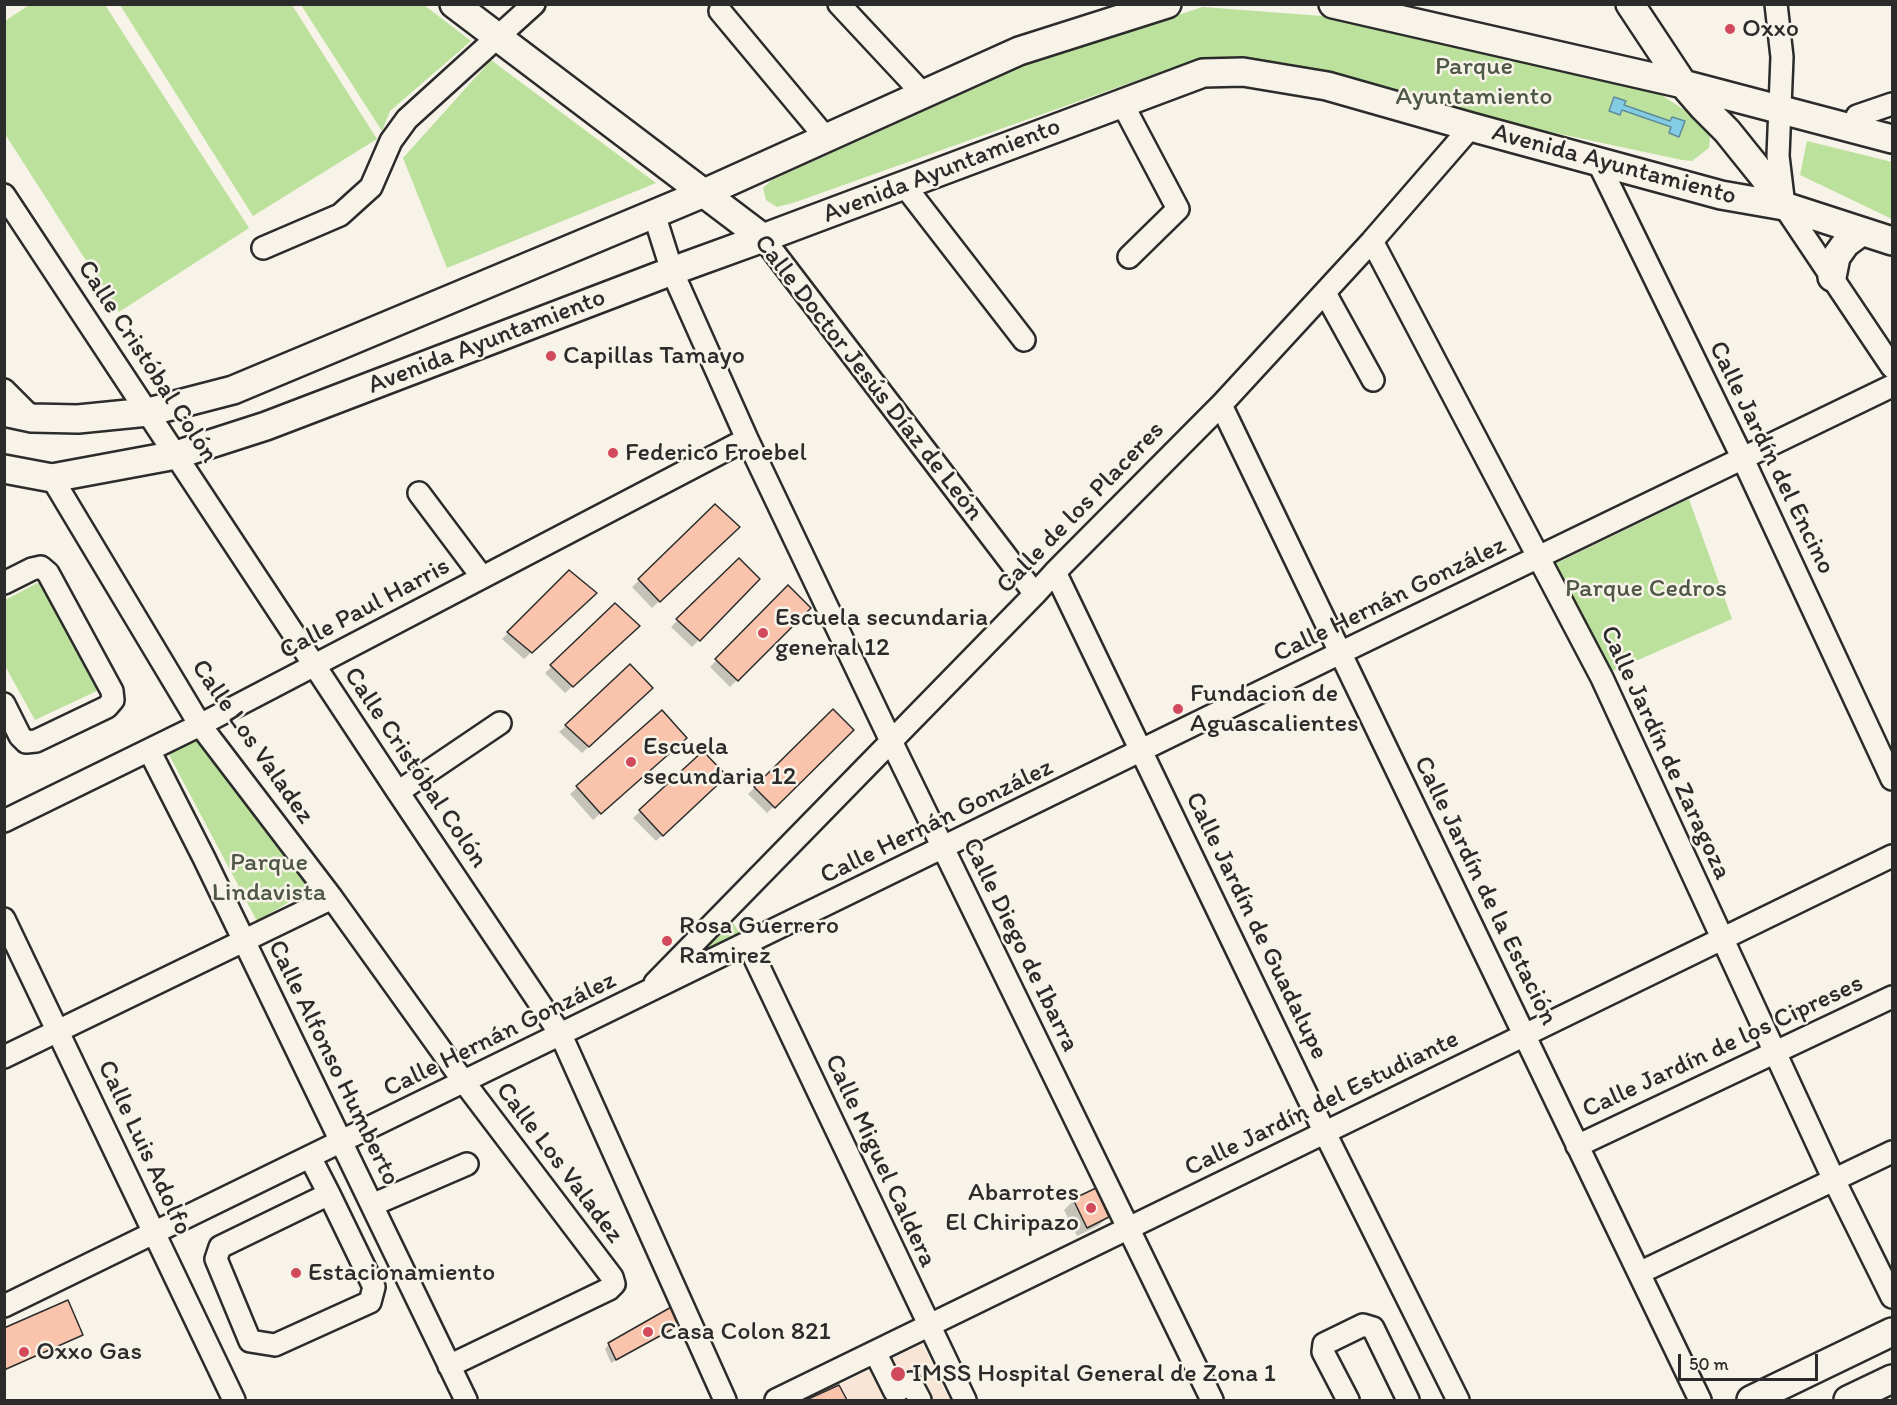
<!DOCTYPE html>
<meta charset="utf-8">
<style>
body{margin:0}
#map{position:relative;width:1897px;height:1405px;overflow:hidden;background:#f7f3e8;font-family:Itim,sans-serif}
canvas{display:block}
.frame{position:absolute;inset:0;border:6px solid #2b2b2b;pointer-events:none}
.scale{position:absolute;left:1678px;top:1354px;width:140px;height:27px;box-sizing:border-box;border:3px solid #2b2b2b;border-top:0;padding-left:8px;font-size:18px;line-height:21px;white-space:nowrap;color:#2b2b2b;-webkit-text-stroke:4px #f7f3e8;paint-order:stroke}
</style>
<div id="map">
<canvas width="1897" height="1405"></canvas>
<div class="frame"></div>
<div class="scale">50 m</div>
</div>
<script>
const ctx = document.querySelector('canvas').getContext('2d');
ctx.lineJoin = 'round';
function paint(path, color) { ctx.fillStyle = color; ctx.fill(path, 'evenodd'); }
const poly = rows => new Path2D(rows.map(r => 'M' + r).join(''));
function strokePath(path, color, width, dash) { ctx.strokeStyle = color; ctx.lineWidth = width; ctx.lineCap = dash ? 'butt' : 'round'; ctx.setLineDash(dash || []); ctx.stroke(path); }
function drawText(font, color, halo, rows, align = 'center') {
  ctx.font = font + ' Itim,sans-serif'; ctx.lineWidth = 5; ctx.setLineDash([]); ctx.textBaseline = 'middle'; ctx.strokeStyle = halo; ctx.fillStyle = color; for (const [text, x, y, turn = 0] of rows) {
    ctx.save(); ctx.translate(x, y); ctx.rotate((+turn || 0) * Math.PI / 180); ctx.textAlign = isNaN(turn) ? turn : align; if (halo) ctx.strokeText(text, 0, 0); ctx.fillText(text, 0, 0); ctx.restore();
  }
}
paint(poly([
 [922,1344,950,1400,806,1400,839,1385]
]), '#f8e5d6');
paint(poly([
 [29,5,105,5,249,228,119,312,5,134,5,21],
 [120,5,292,5,377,139,253,216],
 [301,5,424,5,471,41,390,111,382,131],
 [1203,7,1336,17,1646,88,1663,96,1695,117,1710,137,1709,148,1692,161,1682,160,1462,113,1381,86,1287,63,1197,59,793,203,777,207,766,200,763,188,772,180,1042,58],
 [491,60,656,183,447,268,403,158],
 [1807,141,1892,162,1892,219,1800,175],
 [1689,499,1732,619,1608,673,1555,564],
 [43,580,101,689,35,720,5,666,5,600],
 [200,732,315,887,257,921,167,751],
 [729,917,746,942,653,988]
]), '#bce19c');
const water = poly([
 [1614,97,1626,101,1624,105,1670,121,1672,117,1685,121,1679,137,1669,133,1671,127,1622,110,1620,115,1609,111,1614,97]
]);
paint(water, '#83cde4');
strokePath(water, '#608c9a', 1.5);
paint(poly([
 [715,506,737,527,652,608,632,587],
 [739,560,758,579,692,647,671,627],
 [569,572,595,593,524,659,502,639],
 [788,587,809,608,730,687,710,667],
 [615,605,631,633,565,693,545,673],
 [651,688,582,753,559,732,566,726],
 [833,711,852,730,767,813,748,794],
 [662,712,678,745,593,820,570,794],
 [703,753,725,776,656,841,633,818],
 [1095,1190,1108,1217,1098,1226,1077,1236,1064,1210,1074,1200],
 [683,1324,611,1363,605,1349,609,1344]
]), '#0003');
const building = poly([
 [715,504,740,527,660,602,638,579,715,504],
 [739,558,760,579,700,641,676,619,739,558],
 [569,570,597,593,532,653,507,632,569,570],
 [788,585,811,608,738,681,715,659,788,585],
 [615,603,640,626,573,687,550,665,615,603],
 [630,664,653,688,589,747,565,725,630,664],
 [833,709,854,730,775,808,754,787,833,709],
 [662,710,687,738,601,814,576,786,662,710],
 [703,751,727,776,663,836,639,810,703,751],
 [1096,1188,1109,1217,1087,1228,1073,1199,1096,1188],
 [68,1300,83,1335,4,1370,4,1328,68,1300],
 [680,1302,689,1320,616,1360,608,1343,680,1302],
 [839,1385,847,1400,806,1400,839,1385]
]);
paint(building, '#fac4ac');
strokePath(building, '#2b2b2b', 1.5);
const minor = poly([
 [839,4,923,94],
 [1776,4,1782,57,1778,156,1784,206,1892,367],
 [720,11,826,138],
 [1122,103,1178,209,1129,257],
 [1857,116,1892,104],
 [1598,162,1743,459,1892,779],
 [904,185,1024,340],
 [4,195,398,792,561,1035,725,1400],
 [654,214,672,271,747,439,891,741,1212,1400],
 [763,238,1035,594],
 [1372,241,1602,678,1834,1180,1892,1297],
 [263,248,340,215,371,187,391,141,407,119,534,4],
 [1325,293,1373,380],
 [4,390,32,418],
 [1221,405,1700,1400],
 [52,478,200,725,332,898,464,1082,612,1277,614,1284,609,1289,449,1366],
 [419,493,482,577],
 [1055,572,1325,1133,1458,1400],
 [4,583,32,569,41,567,48,573,112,691,113,700,107,707,36,741,26,742,20,736,4,704],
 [149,750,204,858,466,1400],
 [398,792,500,723],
 [4,821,200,725,747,439],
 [4,919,234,1400],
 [748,944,965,1400],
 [655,983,1035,594,1055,572,1221,405,1372,241,1471,127],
 [4,1057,332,898],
 [1577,1146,1892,997],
 [310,1157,329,1194,374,1287,370,1302,275,1345,250,1341,216,1259,220,1247,329,1194],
 [372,1205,467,1164],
 [1639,1273,1892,1152],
 [4,1306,1340,653,1892,386],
 [875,1352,895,1392,911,1383,920,1400],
 [776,1400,1892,856],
 [1348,1400,1323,1352,1324,1344,1363,1325,1373,1328,1408,1400]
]);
const major = poly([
 [454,4,763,238],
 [1333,4,1683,84,1892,139],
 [1630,4,1683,84,1703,107,1727,131,1764,177,1784,206],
 [1832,277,1836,257,1846,243,1861,232],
 [4,412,32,418,78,419,148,412,233,390,704,193,1019,51,1167,4],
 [4,469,52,478,176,455,266,426,672,271,763,238,1203,73,1243,72,1327,86,1471,127,1721,195,1784,206,1892,241],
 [1751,1400,1892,1332],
 [1848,1400,1892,1379]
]);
strokePath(minor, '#2b2b2b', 26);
strokePath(major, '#2b2b2b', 32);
strokePath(minor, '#f7f3e8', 21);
strokePath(major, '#f7f3e8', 27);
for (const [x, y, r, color] of [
 [1730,29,6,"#d1495b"],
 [551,356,6,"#d1495b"],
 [613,453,6,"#d1495b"],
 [763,633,6,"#d1495b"],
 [1178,709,6,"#d1495b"],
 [631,762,6,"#d1495b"],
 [667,941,6,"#d1495b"],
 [1091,1208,6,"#d1495b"],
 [296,1273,6,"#d1495b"],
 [648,1332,6,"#d1495b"],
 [24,1352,6,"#d1495b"],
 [898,1374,8,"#d1495b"]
]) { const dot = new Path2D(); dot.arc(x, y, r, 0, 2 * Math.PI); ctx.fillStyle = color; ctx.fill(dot); strokePath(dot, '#f7f3e8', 2); }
drawText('26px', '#2b2b2b', '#f7f3e8', [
 ["Oxxo",1742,29],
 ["Capillas Tamayo",563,356],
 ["Federico Froebel",625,453],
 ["Escuela secundaria",775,618],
 ["general 12",775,648],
 ["Fundacion de",1190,694],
 ["Aguascalientes",1190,724],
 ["Escuela",643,747],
 ["secundaria 12",643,777],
 ["Rosa Guerrero",679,926],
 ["Ramirez",679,956],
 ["Abarrotes",1079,1193,"right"],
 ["El Chiripazo",1079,1223,"right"],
 ["Estacionamiento",308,1273],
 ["Casa Colon 821",660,1332],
 ["Oxxo Gas",36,1352],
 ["IMSS Hospital General de Zona 1",912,1374]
], 'left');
drawText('26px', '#4f5847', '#f7f3e8', [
 ["Parque",1474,67],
 ["Ayuntamiento",1474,97],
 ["Parque Cedros",1646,589],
 ["Parque",269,863],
 ["Lindavista",269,893]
]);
drawText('26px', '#2b2b2b', '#f7f3e8', [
 ["Avenida Ayuntamiento",1614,165,15],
 ["Avenida Ayuntamiento",942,171,-21],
 ["Avenida Ayuntamiento",487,342,-21],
 ["Calle Cristóbal Colón",147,362,57],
 ["Calle Doctor Jesús Díaz de León",868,378,52],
 ["Calle Jardín del Encino",1771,458,64],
 ["Calle de los Placeres",1081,508,-46],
 ["Calle Hernán González",1390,600,-26],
 ["Calle Paul Harris",365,609,-28],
 ["Calle Los Valadez",252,742,55],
 ["Calle Jardín de Zaragoza",1665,753,65],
 ["Calle Cristóbal Colón",415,768,56],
 ["Calle Hernán González",937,822,-26],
 ["Calle Jardín de la Estación",1485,891,64],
 ["Calle Jardín de Guadalupe",1256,926,64],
 ["Calle Diego de Ibarra",1020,945,64],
 ["Calle Hernán González",500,1035,-26],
 ["Calle Jardín de los Cipreses",1723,1047,-25],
 ["Calle Alfonso Humberto",333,1063,64],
 ["Calle Jardín del Estudiante",1322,1104,-26],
 ["Calle Luis Adolfo",144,1148,65],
 ["Calle Miguel Caldera",880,1161,65],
 ["Calle Los Valadez",559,1163,53]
]);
</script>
